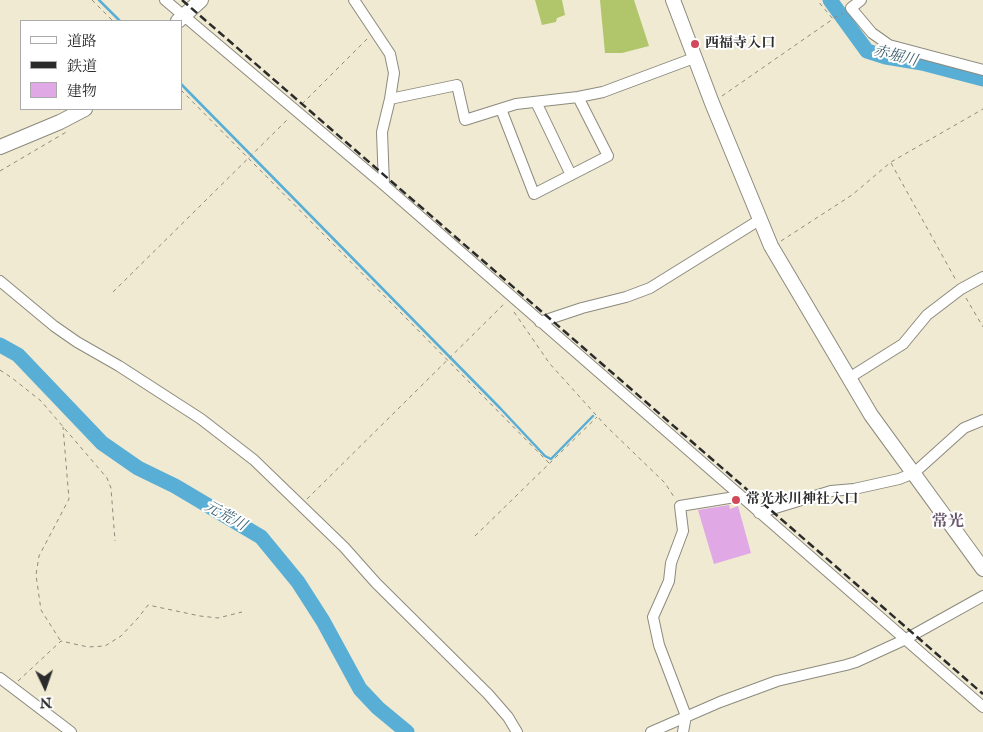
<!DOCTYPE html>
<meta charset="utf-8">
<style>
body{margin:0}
#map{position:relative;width:983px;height:732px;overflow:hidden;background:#efead1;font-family:"IM FELL English","Noto Serif JP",serif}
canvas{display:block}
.legend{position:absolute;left:20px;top:20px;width:162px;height:90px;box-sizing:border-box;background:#fff;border:1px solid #aaa;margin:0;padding:6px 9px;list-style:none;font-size:15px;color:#2b2b2b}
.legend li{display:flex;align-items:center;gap:10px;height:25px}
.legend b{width:25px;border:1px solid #aaa}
.north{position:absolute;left:20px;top:662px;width:50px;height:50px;-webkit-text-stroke:4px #fff;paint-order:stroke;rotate:177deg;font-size:14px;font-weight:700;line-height:20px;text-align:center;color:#2b2b2b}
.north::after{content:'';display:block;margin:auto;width:18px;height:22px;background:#2b2b2b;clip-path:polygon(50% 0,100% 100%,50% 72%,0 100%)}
</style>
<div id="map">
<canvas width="983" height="732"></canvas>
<ul class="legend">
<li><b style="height:6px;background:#fff"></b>道路</li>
<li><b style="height:6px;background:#2b2b2b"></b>鉄道</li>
<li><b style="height:14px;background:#e0a8e5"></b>建物</li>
</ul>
<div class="north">N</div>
</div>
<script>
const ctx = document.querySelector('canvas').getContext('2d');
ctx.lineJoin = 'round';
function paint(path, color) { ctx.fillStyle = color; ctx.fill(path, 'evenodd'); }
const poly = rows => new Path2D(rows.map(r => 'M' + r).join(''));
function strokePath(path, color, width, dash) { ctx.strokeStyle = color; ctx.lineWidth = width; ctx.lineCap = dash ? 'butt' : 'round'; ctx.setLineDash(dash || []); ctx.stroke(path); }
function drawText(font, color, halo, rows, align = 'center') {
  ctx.font = font + ' "IM FELL English","Noto Serif JP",serif'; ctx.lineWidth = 4; ctx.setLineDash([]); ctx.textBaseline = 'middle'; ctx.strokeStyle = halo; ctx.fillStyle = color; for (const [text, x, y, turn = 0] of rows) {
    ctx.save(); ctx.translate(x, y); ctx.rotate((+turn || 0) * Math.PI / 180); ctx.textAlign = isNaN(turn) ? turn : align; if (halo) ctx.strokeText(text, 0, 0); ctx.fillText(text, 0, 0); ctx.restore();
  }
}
paint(poly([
 [535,0,562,0,565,15,557,18,556,22,542,25],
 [600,0,634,0,649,46,622,53,605,53]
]), '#b1c66a');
strokePath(poly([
 [99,0,120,21],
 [181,84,500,408,545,456,551,459,593,416]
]), '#58aed5', 2.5);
strokePath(poly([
 [830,0,867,51,886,57,922,63,983,79],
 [0,345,18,355,102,443,138,468,175,486,261,537,298,582,323,621,360,689,378,708,407,732]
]), '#58aed5', 15);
paint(poly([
 [729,505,730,509,738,506,751,553,714,564,698,510]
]), '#e0a8e5');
const street = poly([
 [165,0,384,185,983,707],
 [354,0,390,54,394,73,390,99,382,132,384,185],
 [861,0,851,8,872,33,889,45,983,70],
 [390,99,457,85,465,120,516,104,578,97,603,92,694,58],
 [536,102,571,175],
 [501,109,534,194,608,156,578,97],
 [0,281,54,326,77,342,119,366,201,419,254,460,344,547,376,583,488,694,508,717,517,732],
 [540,322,582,308,626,297,650,288,761,219],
 [849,378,903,344,927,315,961,289,983,277],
 [759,513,831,491,854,489,899,479,914,473,964,428,983,420],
 [0,678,71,732],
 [651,732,720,702,777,681,846,665,856,662,904,640,983,596],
 [683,732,686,716,659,645,653,617,669,581,671,563,683,531,680,506,741,496]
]);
const secondary = poly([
 [673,0,712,103,771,246,871,415,983,569],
 [178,21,201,0],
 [0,147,60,122,85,109]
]);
strokePath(street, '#8d8a7e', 12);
strokePath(secondary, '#8d8a7e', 16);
strokePath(poly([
 [92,0,113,21],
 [834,18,843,13],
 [181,90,550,464],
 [722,96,833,19,817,0],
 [302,104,368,38],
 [891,163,957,282],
 [0,171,68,131],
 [781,241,852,195,891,162,983,109],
 [113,292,289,118],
 [966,298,983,327],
 [514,312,550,364,606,426,665,483,674,497],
 [0,370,12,378,41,401,107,478,111,488,115,541],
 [307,499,505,303],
 [475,536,597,417],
 [60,640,41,610,36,575,39,556,69,499,63,427],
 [18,681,61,641,88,647,105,646,121,636,138,618,148,605,200,616,218,618,242,612]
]), '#8d8a7e', 1, [4, 4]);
strokePath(street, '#fff', 10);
strokePath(secondary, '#fff', 14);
strokePath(poly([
 [182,0,983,694]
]), '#2b2b2b', 2.5, [8, 4]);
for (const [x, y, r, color] of [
 [695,44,5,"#d1495b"],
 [736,500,5,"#d1495b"]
]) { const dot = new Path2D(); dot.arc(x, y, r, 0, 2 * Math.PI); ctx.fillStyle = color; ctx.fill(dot); strokePath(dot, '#fff', 2); }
drawText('bold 14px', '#2b2b2b', '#fff', [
 ["西福寺入口",705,44],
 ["常光氷川神社入口",746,500]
], 'left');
drawText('italic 15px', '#3d5f6f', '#fff', [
 ["赤堀川",895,57,14],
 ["元荒川",225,517,29]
]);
drawText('bold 16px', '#6a576c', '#fff', [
 ["常光",948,523]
]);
</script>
